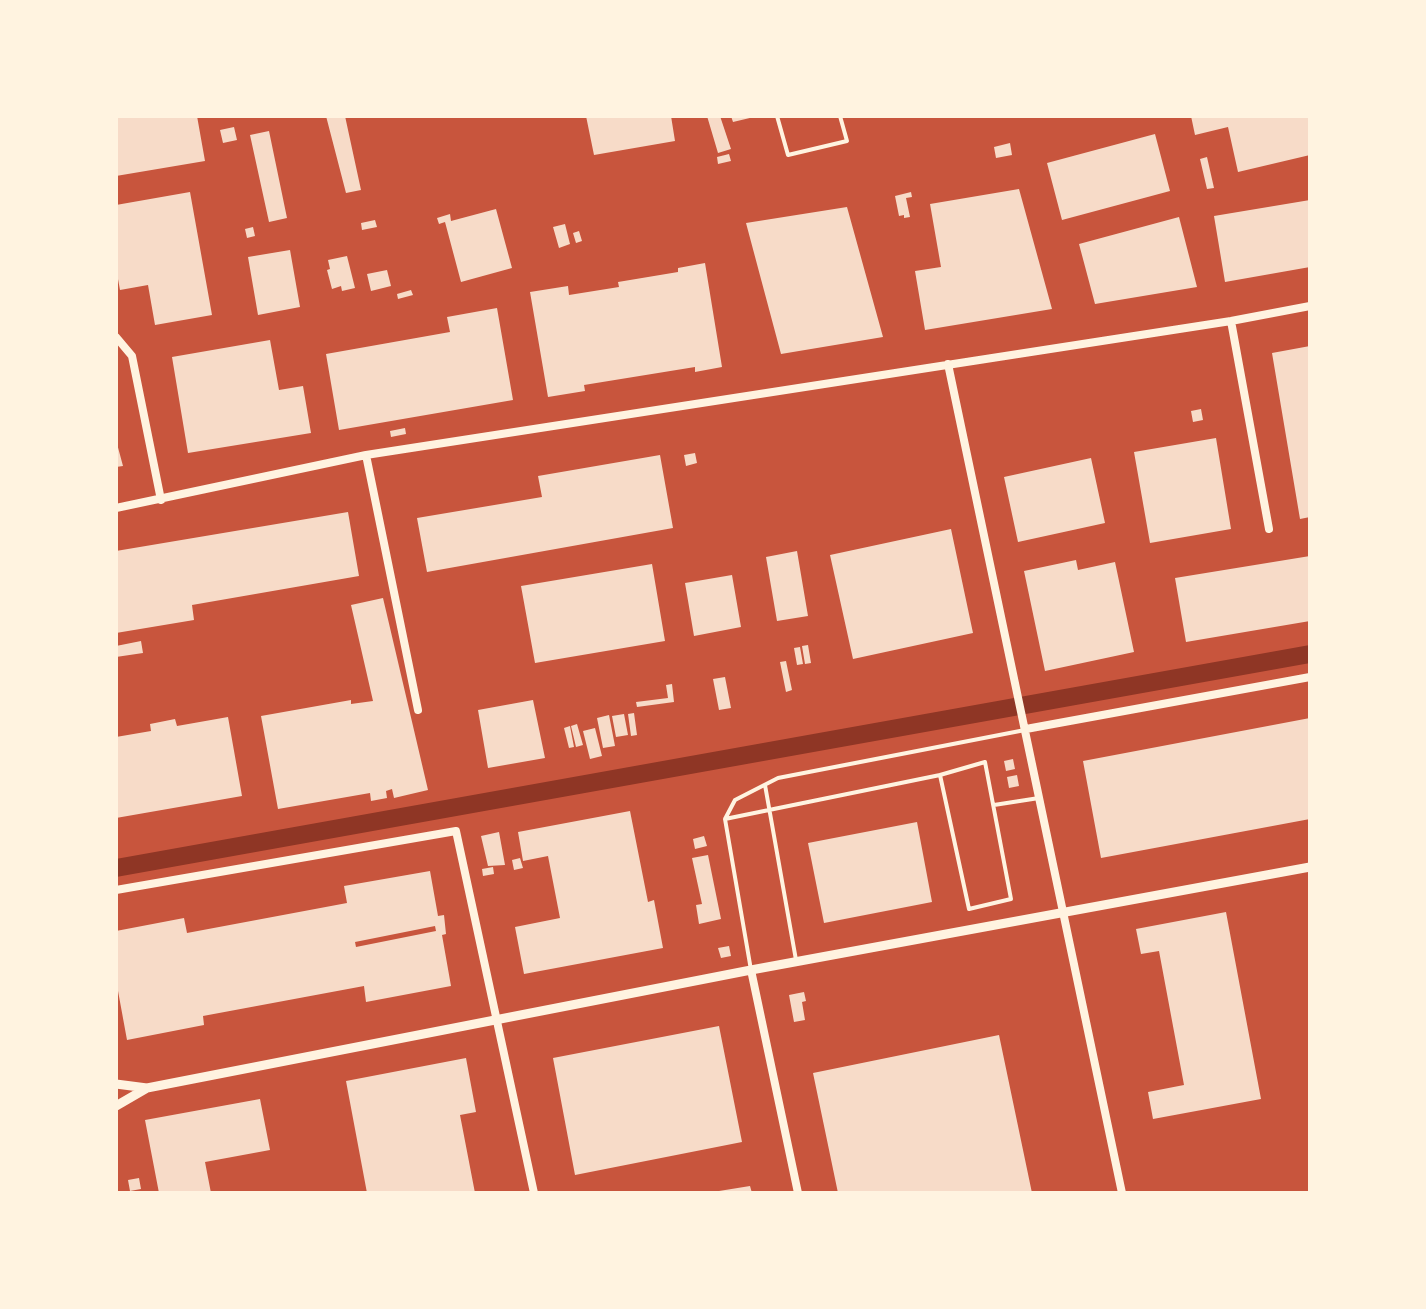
<!DOCTYPE html>
<style>
body{margin:0}
#map{position:relative;width:1426px;height:1309px;overflow:hidden;background:#c8553d;font-family:Helvetica,sans-serif}
canvas{display:block}
.frame{position:absolute;inset:0;border:118px solid #fff3e0;pointer-events:none}
</style>
<div id="map">
<canvas width="1426" height="1309"></canvas>
<div class="frame"></div>
</div>
<script>
const ctx = document.querySelector('canvas').getContext('2d');
ctx.lineJoin = 'round';
const poly = rows => new Path2D(rows.map(r => 'M' + r).join(''));
function strokePath(path, color, width, dash) { ctx.strokeStyle = color; ctx.lineWidth = width; ctx.lineCap = dash ? 'butt' : 'round'; ctx.setLineDash(dash || []); ctx.stroke(path); }
function paint(path, color) { ctx.fillStyle = color; ctx.fill(path, 'evenodd'); }
strokePath(poly([
 [116,868,1310,654]
]), '#8f3625', 18);
paint(poly([
 [116,116,197,116,205,161,116,176],
 [326,116,345,116,361,190,346,193],
 [586,116,671,116,675,141,594,155],
 [707,116,720,116,731,149,718,153],
 [731,116,753,116,754,117,733,122],
 [1191,116,1310,116,1310,155,1238,172,1228,127,1195,135],
 [234,127,237,140,223,143,220,130],
 [269,131,287,218,269,222,250,135],
 [1155,134,1170,191,1062,220,1047,163],
 [1010,143,1012,155,996,158,994,147],
 [729,154,731,161,718,164,717,157],
 [1207,157,1214,188,1207,189,1200,159],
 [1019,189,1052,309,925,330,915,271,941,267,930,204],
 [190,192,212,315,155,325,148,285,120,290,116,268,116,205],
 [911,192,912,197,906,198,910,217,904,218,904,215,899,216,895,196],
 [1310,200,1310,267,1225,282,1214,216],
 [847,207,883,337,781,354,746,223],
 [496,209,512,268,461,282,445,222,439,224,437,218,450,214,451,221],
 [1179,217,1197,287,1095,304,1079,244],
 [375,220,377,227,362,230,361,223],
 [565,224,570,244,559,248,553,227],
 [253,227,255,236,247,238,245,229],
 [579,231,582,241,576,243,573,233],
 [290,250,300,307,258,315,248,257],
 [347,256,355,288,342,291,341,286,332,289,327,270,330,269,328,260],
 [705,263,722,367,695,372,695,367,584,385,585,391,548,397,530,292,568,286,569,295,619,287,618,282,678,272,678,268],
 [387,270,391,286,371,291,367,274],
 [411,290,413,295,398,299,397,294],
 [497,308,513,400,339,430,326,354,450,332,447,317],
 [270,340,279,390,303,386,311,433,188,453,172,357],
 [1310,346,1310,517,1300,519,1272,353],
 [1201,409,1203,420,1193,422,1191,411],
 [405,428,406,434,391,437,390,431],
 [1216,438,1231,529,1150,543,1134,452],
 [116,440,123,466,116,467],
 [695,453,697,463,686,466,684,455],
 [660,455,673,528,427,572,417,518,542,497,538,476],
 [1091,458,1105,523,1018,542,1004,477],
 [348,512,359,576,192,605,194,620,116,633,116,551],
 [951,529,973,633,853,659,830,555],
 [797,551,808,616,777,621,766,557],
 [1310,556,1310,621,1186,642,1175,578],
 [1076,560,1078,570,1115,562,1134,652,1045,671,1024,571],
 [652,564,665,641,535,663,521,586],
 [732,575,741,627,694,636,685,583],
 [383,598,428,790,394,798,392,789,386,791,387,798,371,801,370,793,278,809,261,716,351,700,351,704,373,701,351,605],
 [141,641,143,653,116,657,116,646],
 [808,645,811,663,805,664,802,646],
 [800,647,803,664,797,665,794,648],
 [786,661,792,690,786,692,780,662],
 [725,677,731,708,719,710,713,679],
 [672,684,674,702,637,707,636,702,668,698,666,685],
 [533,700,545,758,488,768,478,710],
 [634,713,637,735,631,736,628,714],
 [624,714,628,735,616,737,612,716],
 [609,715,615,746,603,748,597,718],
 [228,717,242,796,116,818,116,737,151,731,150,724,175,719,177,726],
 [1310,718,1310,819,1101,858,1083,761],
 [577,724,583,745,576,747,571,726],
 [570,726,574,747,569,748,564,728],
 [595,728,602,756,590,759,583,731],
 [1013,759,1015,769,1006,771,1004,761],
 [1017,775,1019,786,1009,788,1007,777],
 [630,811,648,902,654,900,663,948,524,974,515,927,560,918,548,856,523,861,518,832],
 [917,822,932,902,824,923,808,843],
 [499,832,505,865,488,866,481,836],
 [704,836,707,846,695,849,693,839],
 [708,855,721,919,699,924,696,905,702,904,692,858],
 [520,858,523,868,514,870,512,860],
 [493,867,494,874,483,876,482,869],
 [430,871,438,916,444,915,446,934,442,935,451,986,366,1002,364,986,203,1016,204,1025,127,1040,116,980,116,931,184,918,187,933,347,903,344,886],
 [435,926,436,931,356,947,355,942],
 [1226,912,1261,1099,1153,1119,1148,1092,1184,1085,1159,951,1141,954,1136,929],
 [729,946,731,956,721,958,718,948],
 [804,992,806,1001,802,1002,805,1020,794,1022,789,995],
 [719,1026,742,1142,575,1175,553,1058],
 [999,1035,1032,1193,838,1193,813,1073],
 [466,1058,476,1112,460,1115,475,1193,367,1193,346,1081],
 [260,1099,270,1150,205,1162,211,1193,159,1193,145,1120],
 [139,1178,141,1189,130,1191,128,1180],
 [750,1186,752,1193,719,1193,719,1191]
]), '#f7dbc8');
strokePath(poly([
 [777,116,788,155,847,141,840,116],
 [985,762,1011,899,969,909,940,775,985,762],
 [765,785,796,960],
 [994,805,1039,798],
 [725,819,735,800,778,778,1025,730],
 [751,970,725,819,940,775]
]), '#fff3e0', 4);
strokePath(poly([
 [1231,321,1269,529],
 [116,337,132,356,161,500],
 [948,364,1122,1193],
 [366,455,418,710],
 [116,508,366,455,1231,321,1310,306],
 [1026,729,1310,677],
 [116,890,456,831,534,1193],
 [751,970,798,1193]
]), '#fff3e0', 8);
strokePath(poly([
 [116,1084,147,1088],
 [116,1106,147,1088,751,970,1310,867]
]), '#fff3e0', 9);
</script>
